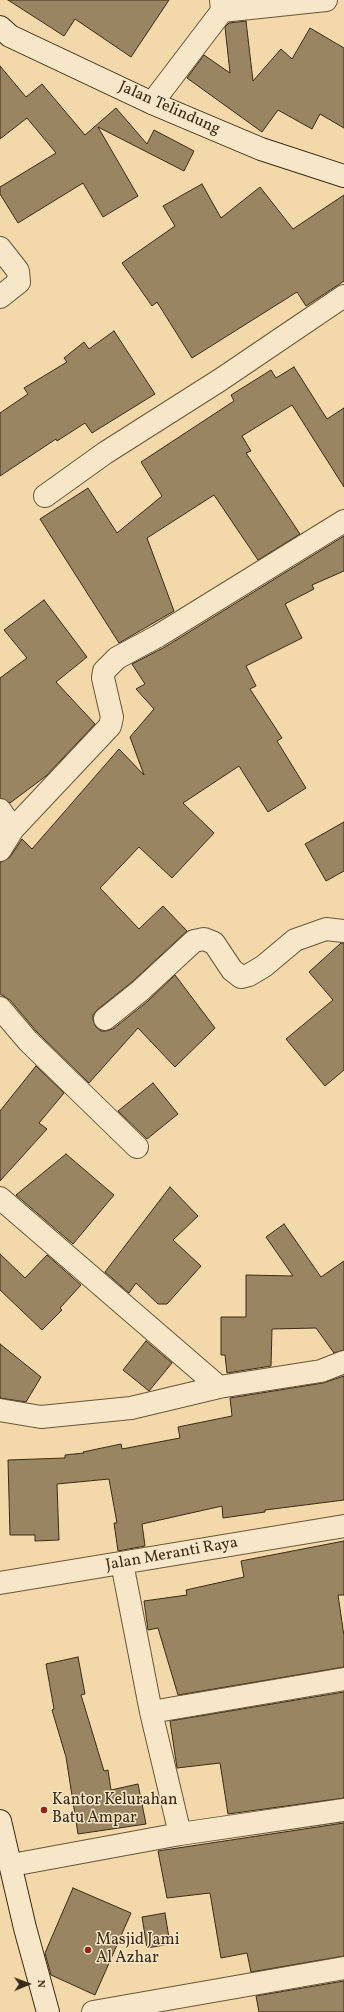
<!DOCTYPE html>
<style>
body{margin:0}
#map{position:relative;width:344px;height:2012px;overflow:hidden;background:#f3d9a9;font-family:Vollkorn,serif}
canvas{display:block}
.north{position:absolute;left:8px;top:1964px;width:40px;height:40px;-webkit-text-stroke:3px #f7e6c7;paint-order:stroke;rotate:89deg;font-size:11px;font-weight:700;line-height:16px;text-align:center;color:#3a2b18}
.north::after{content:'';display:block;margin:auto;width:14px;height:18px;background:#3a2b18;clip-path:polygon(50% 0,100% 100%,50% 72%,0 100%)}
</style>
<div id="map">
<canvas width="344" height="2012"></canvas>
<div class="north">N</div>
</div>
<script>
const ctx = document.querySelector('canvas').getContext('2d');
ctx.lineJoin = 'round';
function paint(path, color) { ctx.fillStyle = color; ctx.fill(path, 'evenodd'); }
const poly = rows => new Path2D(rows.map(r => 'M' + r).join(''));
function strokePath(path, color, width, dash) { ctx.strokeStyle = color; ctx.lineWidth = width; ctx.lineCap = dash ? 'butt' : 'round'; ctx.setLineDash(dash || []); ctx.stroke(path); }
function drawText(font, color, halo, rows, align = 'center') {
  ctx.font = font + ' Vollkorn,serif'; ctx.lineWidth = 3; ctx.setLineDash([]); ctx.textBaseline = 'middle'; ctx.strokeStyle = halo; ctx.fillStyle = color; for (const [text, x, y, turn = 0] of rows) {
    ctx.save(); ctx.translate(x, y); ctx.rotate((+turn || 0) * Math.PI / 180); ctx.textAlign = isNaN(turn) ? turn : align; if (halo) ctx.strokeText(text, 0, 0); ctx.fillText(text, 0, 0); ctx.restore();
  }
}
const building = poly([
 [8,0,169,0,131,57,75,19,64,36,8,0],
 [246,21,253,81,281,49,292,59,310,28,344,48,344,128,320,114,312,129,278,110,262,132,187,78,204,55,230,73,225,27,229,23,246,21],
 [0,66,26,97,42,84,85,135,116,108,147,144,154,130,194,151,184,171,98,127,138,196,103,217,83,183,18,223,0,194,0,187,56,153,27,118,0,139,0,66],
 [202,184,221,218,260,187,293,229,344,195,344,281,306,306,297,292,192,358,157,302,152,306,122,263,175,226,163,206,202,184],
 [114,331,155,394,92,433,85,423,57,441,56,439,0,476,0,413,28,394,24,388,67,362,64,358,84,342,89,349,114,331],
 [294,367,327,419,344,408,344,487,292,405,242,436,251,451,246,453,300,534,258,560,214,495,147,538,174,611,119,643,40,519,88,488,117,533,162,496,141,462,234,401,231,395,271,370,276,378,294,367],
 [344,536,344,571,312,585,314,589,285,604,302,638,246,666,256,686,250,689,282,738,277,741,306,788,268,812,239,766,183,803,214,833,172,878,139,847,100,888,139,929,163,906,187,931,132,982,97,1010,93,1015,93,1020,96,1027,101,1031,106,1031,113,1029,148,1001,175,975,215,1028,175,1067,138,1028,89,1083,37,1032,10,1000,0,994,0,863,10,857,22,839,32,849,119,749,144,775,130,737,154,709,136,689,145,684,132,664,165,647,344,536],
 [44,600,87,657,56,682,95,724,46,776,10,803,0,798,0,678,27,658,4,630,44,600],
 [344,822,344,871,326,881,305,844,344,822],
 [341,943,344,943,344,1070,325,1086,286,1039,333,1000,309,972,341,943],
 [36,1066,64,1093,39,1123,47,1129,0,1181,0,1111,36,1066],
 [153,1083,178,1114,147,1139,118,1111,153,1083],
 [66,1154,114,1195,73,1244,16,1195,66,1154],
 [170,1187,198,1216,173,1240,201,1266,167,1304,158,1304,136,1283,129,1293,105,1272,170,1187],
 [284,1224,321,1277,344,1261,344,1350,334,1353,316,1328,272,1329,271,1366,227,1373,225,1355,221,1355,221,1317,246,1317,246,1275,293,1276,266,1237,284,1224],
 [0,1254,25,1278,47,1255,81,1285,60,1308,62,1310,42,1330,0,1290,0,1254],
 [146,1341,172,1363,149,1391,123,1370,146,1341],
 [0,1344,41,1377,26,1402,0,1398,0,1344],
 [344,1376,344,1500,265,1510,265,1512,223,1518,222,1506,142,1524,145,1546,118,1551,114,1523,117,1523,109,1479,57,1484,59,1540,35,1541,35,1535,10,1535,8,1460,65,1458,65,1455,84,1453,83,1452,121,1444,122,1449,180,1438,178,1427,232,1416,230,1398,323,1383,344,1376],
 [344,1541,344,1595,338,1595,344,1636,344,1667,178,1695,158,1628,148,1630,144,1601,187,1595,186,1590,244,1577,241,1561,344,1541],
 [78,1657,85,1694,81,1695,104,1771,108,1770,111,1790,138,1784,146,1824,78,1834,66,1757,52,1710,54,1709,46,1664,78,1657],
 [344,1692,344,1798,228,1814,220,1763,177,1768,170,1721,344,1692],
 [344,1823,344,1956,251,1972,247,1953,221,1958,210,1893,167,1898,158,1851,344,1823],
 [73,1888,131,1913,95,1995,51,1975,45,1953,73,1888],
 [165,1913,170,1944,147,1948,142,1917,165,1913],
 [344,1981,344,2012,259,2012,256,1996,344,1981]
]);
paint(building, '#9a8563');
strokePath(building, '#3a2b18', 1);
const street = poly([
 [222,11,326,0],
 [152,103,222,11,221,0],
 [0,248,18,271,19,282,0,297],
 [45,496,105,453,220,380,344,296],
 [0,810,13,829,0,850],
 [13,829,110,726,112,717,103,678,104,671,117,658,158,636,344,521],
 [0,1008,28,1041,137,1147],
 [105,1019,140,991,194,941,204,939,214,943,232,970,241,977,249,975,264,966,295,940,326,929,344,931],
 [0,1198,219,1387],
 [0,1410,41,1417,131,1408,219,1387,321,1371,344,1362],
 [122,1563,151,1712,180,1834],
 [0,1583,344,1526],
 [151,1712,344,1679],
 [12,1865,180,1834,344,1810],
 [93,2012,344,1968]
]);
const secondary = poly([
 [0,27,10,36,152,103,261,149,344,176],
 [0,1821,25,1928,48,2012]
]);
strokePath(street, '#68563c', 24);
strokePath(secondary, '#3a2b18', 24);
strokePath(street, '#f7e6c7', 22);
strokePath(secondary, '#f7e6c7', 22);
for (const [x, y, r, color] of [
 [44,1810,4,"#8f2418"],
 [88,1950,4,"#8f2418"]
]) { const dot = new Path2D(); dot.arc(x, y, r, 0, 2 * Math.PI); ctx.fillStyle = color; ctx.fill(dot); strokePath(dot, '#f7e6c7', 1.5); }
drawText('16px', '#3a2b18', '#f7e6c7', [
 ["Jalan Telindung",169,109,24],
 ["Jalan Meranti Raya",172,1555,-10]
]);
drawText('16px', '#3a2b18', '#f7e6c7', [
 ["Kantor Kelurahan",52,1801],
 ["Batu Ampar",52,1819],
 ["Masjid Jami",96,1941],
 ["Al Azhar",96,1959]
], 'left');
</script>
